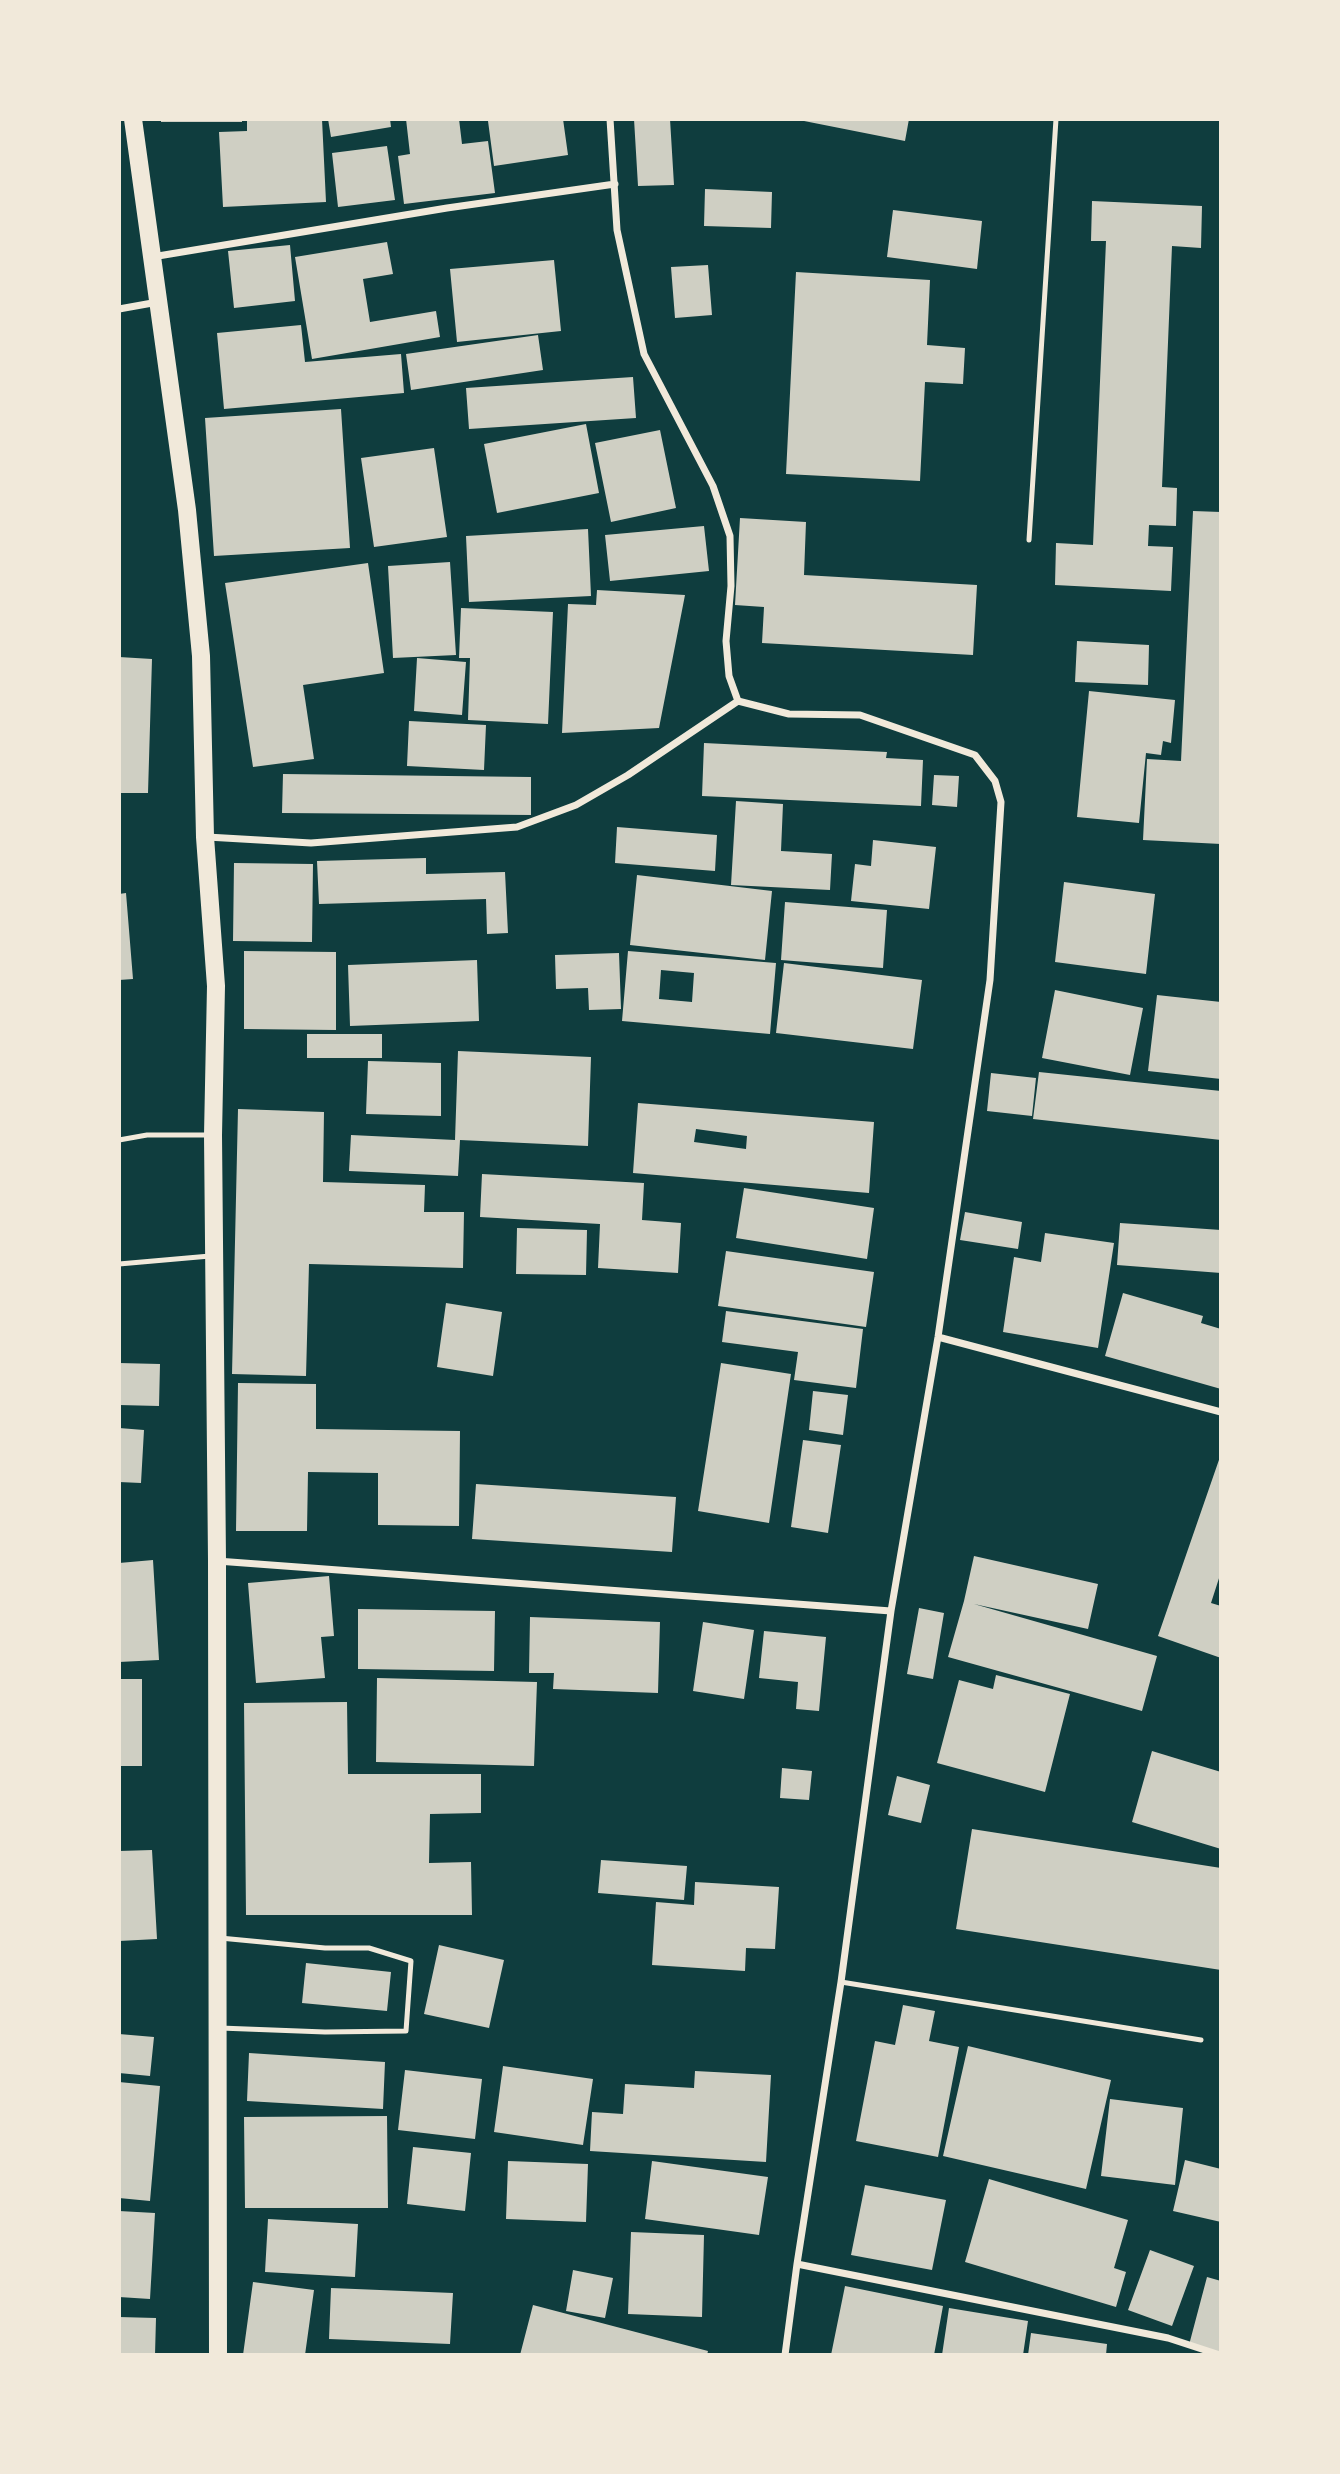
<!DOCTYPE html>
<style>
body{margin:0}
#map{position:relative;width:1340px;height:2474px;overflow:hidden;background:#0f3d3e;font-family:"Fira Sans",sans-serif}
canvas{display:block}
.frame{position:absolute;inset:0;border:121px solid #f1e9da;pointer-events:none}
</style>
<div id="map">
<canvas width="1340" height="2474"></canvas>
<div class="frame"></div>
</div>
<script>
const ctx = document.querySelector('canvas').getContext('2d');
ctx.lineJoin = 'round';
function paint(path, color) { ctx.fillStyle = color; ctx.fill(path, 'evenodd'); }
const poly = rows => new Path2D(rows.map(r => 'M' + r).join(''));
function strokePath(path, color, width, dash) { ctx.strokeStyle = color; ctx.lineWidth = width; ctx.lineCap = dash ? 'butt' : 'round'; ctx.setLineDash(dash || []); ctx.stroke(path); }
paint(poly([
 [161,119,242,119,242,122,161,122],
 [247,119,322,119,326,202,223,207,219,132,247,131],
 [328,119,390,119,391,127,331,137],
 [406,119,459,119,462,144,488,141,495,193,404,204,398,156,410,154],
 [498,119,563,119,568,155,494,166,488,121],
 [634,119,670,119,674,185,638,186],
 [794,119,909,119,905,141],
 [387,146,395,200,338,207,332,153],
 [705,189,772,192,771,228,704,226],
 [1092,201,1202,206,1201,248,1172,246,1162,487,1177,488,1176,526,1149,525,1148,546,1173,547,1171,591,1055,585,1056,543,1093,545,1106,241,1091,241],
 [893,210,982,221,977,269,887,257],
 [387,242,393,274,363,279,370,322,436,311,440,337,312,359,295,257],
 [290,245,295,301,234,308,228,251],
 [554,260,561,331,457,342,450,269],
 [708,265,712,315,675,318,671,267],
 [796,272,930,280,927,345,965,348,963,384,925,382,920,481,786,474],
 [301,325,305,362,401,354,404,393,224,409,217,333],
 [538,335,543,370,411,390,406,354],
 [633,377,636,418,469,429,466,388],
 [341,409,350,548,214,556,205,418],
 [586,424,599,493,497,513,484,444],
 [660,430,676,508,611,522,595,443],
 [434,448,447,537,374,547,361,458],
 [1193,511,1221,512,1221,844,1143,840,1147,759,1181,761],
 [740,518,806,522,804,575,977,585,973,655,762,643,764,607,735,605],
 [704,526,709,571,610,581,605,535],
 [588,529,591,596,469,602,466,536],
 [450,562,456,655,393,658,388,566],
 [368,563,384,673,303,685,314,759,253,767,225,583],
 [597,590,685,595,659,728,562,733,568,604,596,605],
 [461,608,553,612,548,724,468,720,470,658,459,658],
 [1077,641,1149,645,1148,685,1075,682],
 [119,657,152,659,148,793,119,793],
 [417,658,466,662,462,715,414,711],
 [1089,691,1175,700,1171,743,1163,741,1161,755,1146,753,1139,823,1077,817],
 [409,721,486,725,484,770,407,766],
 [704,743,887,752,886,758,923,760,921,806,702,796],
 [283,774,531,777,531,815,282,813],
 [934,775,959,776,957,807,932,805],
 [736,801,783,804,781,851,832,854,830,890,731,885],
 [617,827,717,835,715,871,615,863],
 [873,840,936,847,929,909,851,901,855,864,871,866],
 [426,858,426,874,505,872,508,933,487,934,486,899,319,904,317,861],
 [234,863,313,864,312,942,233,941],
 [637,875,772,891,765,960,630,945],
 [1064,882,1155,894,1146,974,1055,962],
 [126,893,133,979,119,980,119,894],
 [785,902,887,910,883,968,781,960],
 [244,951,336,952,336,1030,244,1029],
 [628,951,776,963,770,1034,622,1021],
 [661,970,694,973,692,1002,659,999],
 [619,953,621,1009,589,1010,588,988,556,989,555,955],
 [477,960,479,1021,350,1026,348,965],
 [784,963,922,980,913,1049,776,1033],
 [1055,990,1143,1008,1130,1075,1042,1058],
 [1157,995,1221,1002,1221,1079,1148,1071],
 [307,1034,382,1034,382,1058,307,1058],
 [458,1051,591,1057,588,1146,460,1140,458,1176,349,1171,351,1135,455,1140],
 [368,1061,441,1063,441,1116,366,1114],
 [1039,1072,1221,1091,1221,1140,1033,1119],
 [991,1073,1036,1078,1032,1116,987,1111],
 [638,1103,874,1122,869,1193,633,1173],
 [696,1129,747,1136,746,1149,694,1142],
 [238,1109,324,1112,323,1182,425,1185,424,1212,464,1212,463,1268,309,1264,306,1376,232,1374],
 [482,1174,644,1183,642,1220,681,1223,678,1273,598,1268,600,1224,480,1217],
 [744,1188,874,1208,867,1259,736,1238],
 [965,1212,1022,1222,1018,1249,960,1240],
 [1120,1223,1221,1230,1221,1273,1117,1265],
 [517,1228,587,1230,586,1275,516,1274],
 [1045,1233,1114,1243,1098,1348,1003,1332,1014,1257,1041,1262],
 [726,1251,874,1272,866,1327,718,1306],
 [1123,1293,1203,1316,1201,1323,1221,1329,1221,1389,1105,1356],
 [446,1303,502,1312,493,1376,437,1367],
 [726,1311,863,1329,856,1388,794,1380,798,1352,722,1342],
 [119,1363,160,1364,159,1406,119,1405],
 [721,1363,791,1374,769,1523,698,1511],
 [238,1383,316,1384,316,1429,460,1431,459,1526,378,1525,378,1473,308,1472,307,1531,236,1531],
 [813,1391,848,1395,843,1435,809,1430],
 [119,1428,144,1430,141,1483,119,1482],
 [803,1440,841,1445,828,1533,791,1527],
 [1221,1454,1221,1572,1211,1603,1221,1606,1221,1658,1158,1636],
 [476,1484,676,1497,672,1552,472,1539],
 [974,1556,1098,1584,1088,1629,974,1604,1157,1656,1142,1711,948,1657,964,1601],
 [153,1560,159,1660,119,1662,119,1563],
 [329,1576,334,1636,321,1637,325,1678,256,1683,248,1583],
 [919,1608,944,1613,933,1679,907,1674],
 [358,1609,495,1611,494,1671,358,1669],
 [530,1617,660,1622,658,1693,553,1689,554,1673,529,1673],
 [703,1622,754,1630,744,1699,693,1691],
 [764,1631,826,1637,819,1711,796,1709,798,1682,759,1678],
 [996,1675,1070,1694,1045,1792,937,1763,959,1680,993,1689],
 [377,1678,537,1682,534,1766,376,1762],
 [119,1679,142,1679,142,1766,119,1766],
 [347,1702,348,1774,481,1774,481,1813,430,1814,429,1863,471,1862,472,1915,246,1915,244,1703],
 [1152,1751,1221,1772,1221,1849,1132,1822],
 [782,1768,812,1771,809,1800,780,1798],
 [897,1776,930,1785,921,1823,888,1815],
 [972,1829,1221,1868,1221,1970,956,1929],
 [152,1850,157,1939,119,1941,119,1851],
 [601,1860,687,1866,684,1900,598,1893],
 [695,1882,779,1887,775,1949,746,1948,745,1971,652,1965,656,1902,694,1905],
 [439,1945,504,1960,489,2028,424,2014],
 [306,1963,391,1972,387,2011,302,2003],
 [903,2005,935,2011,929,2041,959,2047,938,2157,856,2141,875,2041,895,2045],
 [119,2034,154,2037,150,2076,119,2073],
 [968,2046,1111,2080,1086,2189,943,2156],
 [249,2053,385,2062,383,2109,247,2101],
 [503,2066,593,2079,583,2145,494,2132],
 [405,2070,482,2079,475,2139,398,2130],
 [695,2071,771,2075,766,2162,590,2151,592,2112,623,2114,625,2084,694,2088],
 [119,2082,160,2086,150,2201,119,2198],
 [1110,2099,1183,2108,1175,2185,1101,2176],
 [387,2116,388,2208,245,2208,244,2117],
 [413,2147,471,2153,465,2211,407,2204],
 [1185,2160,1221,2169,1221,2222,1173,2211],
 [508,2161,588,2164,586,2222,506,2219],
 [652,2161,768,2177,759,2235,645,2219],
 [989,2179,1128,2220,1114,2268,1126,2272,1116,2307,965,2262],
 [865,2185,946,2200,932,2270,851,2255],
 [119,2211,155,2213,150,2299,119,2297],
 [268,2219,358,2224,355,2277,265,2272],
 [631,2232,704,2235,702,2317,628,2314],
 [1150,2250,1194,2266,1172,2326,1128,2310],
 [573,2270,613,2278,605,2318,566,2311],
 [1207,2277,1221,2281,1221,2353,1189,2345],
 [253,2282,314,2290,305,2355,243,2355],
 [845,2286,943,2306,934,2355,831,2355],
 [331,2288,453,2293,450,2344,329,2339],
 [533,2305,708,2351,707,2355,520,2355],
 [949,2308,1028,2321,1023,2355,942,2355],
 [119,2317,156,2318,155,2355,119,2355],
 [1031,2333,1107,2344,1106,2355,1028,2355]
]), '#cfcfc3');
strokePath(poly([
 [1029,540,1056,119],
 [119,1140,147,1135,210,1135],
 [119,1264,210,1256],
 [220,1938,325,1948,369,1948,411,1961,406,2031,325,2032,220,2028],
 [841,1982,1201,2040]
]), '#f1e9da', 5);
strokePath(poly([
 [610,119,617,230,644,354,713,486,730,536,731,586,726,641,729,676,738,701],
 [152,257,447,208,615,184],
 [119,309,158,302],
 [207,837,311,843,517,827,576,805,628,775,738,701,789,714,860,715,975,755,995,781,1001,802,990,980,938,1337,891,1611,841,1982,797,2264,785,2355],
 [938,1337,1221,1412],
 [217,1561,891,1611],
 [797,2264,1168,2338,1220,2355]
]), '#f1e9da', 7);
strokePath(poly([
 [133,119,187,510,201,656,205,837,216,986,213,1135,217,1561,218,2355]
]), '#f1e9da', 18);
</script>
